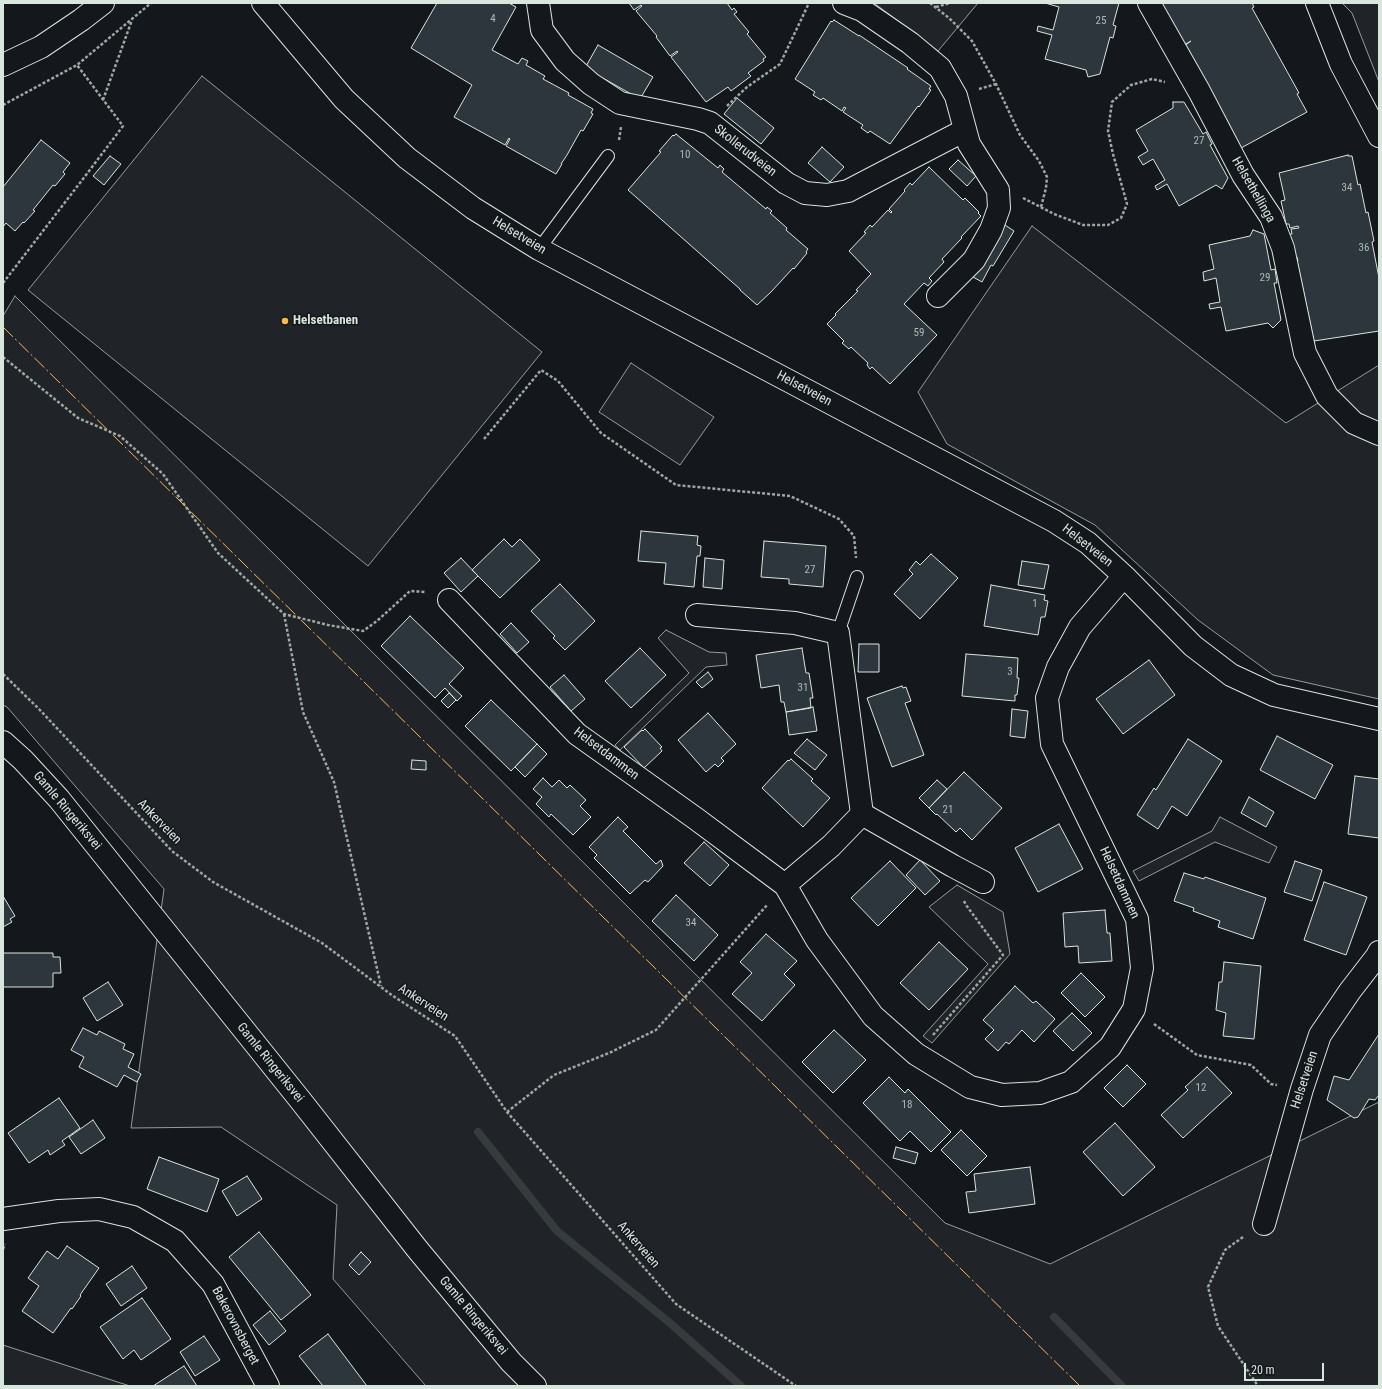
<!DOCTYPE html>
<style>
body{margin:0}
#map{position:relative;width:1382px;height:1389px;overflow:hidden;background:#14181c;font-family:"Roboto Condensed",sans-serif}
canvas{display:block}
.frame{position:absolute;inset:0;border:4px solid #d8e6dc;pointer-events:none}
.scale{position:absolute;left:1244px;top:1363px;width:80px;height:18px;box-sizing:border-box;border:2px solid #d8e6dc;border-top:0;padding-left:5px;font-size:12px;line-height:14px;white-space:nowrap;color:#d8e6dc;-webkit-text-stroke:3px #14181c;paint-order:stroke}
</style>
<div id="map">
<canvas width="1382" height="1389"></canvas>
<div class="frame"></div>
<div class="scale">20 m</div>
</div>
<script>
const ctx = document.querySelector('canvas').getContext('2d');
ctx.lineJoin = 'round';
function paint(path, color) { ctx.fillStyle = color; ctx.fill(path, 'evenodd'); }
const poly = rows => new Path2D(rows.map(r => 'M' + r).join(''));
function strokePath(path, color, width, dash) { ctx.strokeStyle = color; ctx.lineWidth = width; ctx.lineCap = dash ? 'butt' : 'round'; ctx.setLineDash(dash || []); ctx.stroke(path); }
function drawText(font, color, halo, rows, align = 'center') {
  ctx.font = font + ' "Roboto Condensed",sans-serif'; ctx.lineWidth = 3; ctx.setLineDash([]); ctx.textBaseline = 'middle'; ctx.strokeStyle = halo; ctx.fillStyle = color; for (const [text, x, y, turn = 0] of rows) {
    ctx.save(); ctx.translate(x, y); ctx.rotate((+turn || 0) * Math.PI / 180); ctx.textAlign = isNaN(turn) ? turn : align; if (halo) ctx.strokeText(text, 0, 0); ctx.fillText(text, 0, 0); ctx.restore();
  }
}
const green = poly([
 [874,3,978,3,938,51,874,3],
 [1342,3,1379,3,1379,82,1352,13,1342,3],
 [202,76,542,352,368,566,28,290,202,76],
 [1032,226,1286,423,1379,365,1379,699,1273,675,1198,620,1095,525,947,444,918,392,1032,226],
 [15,296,945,1223,1050,1264,1379,1102,1379,1386,426,1386,333,1279,337,1205,221,1127,131,1128,164,889,7,707,3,705,3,316,15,296],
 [631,363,714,417,680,465,599,412,631,363],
 [666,630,709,652,726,653,727,665,706,667,620,750,615,745,689,673,658,638,666,630],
 [1220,817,1277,847,1269,863,1215,842,1139,881,1133,871,1212,831,1220,817],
 [957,885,1003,912,1010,954,932,1043,923,1036,988,964,929,907,957,885],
 [3,1345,130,1386,3,1386,3,1345]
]);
paint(green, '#202428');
strokePath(green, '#939e99', 1);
strokePath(poly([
 [478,1132,557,1231,670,1323,741,1386],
 [1054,1317,1122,1386]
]), '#363b3e', 8);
const building = poly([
 [437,3,509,3,516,7,492,50,518,64,522,58,528,61,526,65,545,76,543,79,569,93,568,95,593,109,591,113,593,114,583,131,581,130,567,155,561,164,562,164,556,174,506,146,510,139,509,138,505,145,454,117,472,85,411,48,437,3],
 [629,3,727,3,732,10,734,8,737,12,734,14,749,32,747,34,766,57,763,59,764,61,748,73,751,76,731,91,728,87,706,102,671,57,678,52,677,51,670,56,656,37,657,36,636,11,642,6,641,5,634,10,629,3],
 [1045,3,1119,3,1113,25,1116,26,1113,38,1110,37,1100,74,1088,77,1086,70,1045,59,1052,35,1037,31,1038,26,1053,30,1059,7,1045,3],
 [1161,3,1252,3,1254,7,1252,8,1299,93,1297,94,1307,112,1241,148,1227,122,1225,123,1183,47,1191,41,1184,45,1169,16,1168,17,1161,3],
 [834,20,859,36,859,35,908,68,907,69,931,86,929,89,931,90,919,107,918,106,890,144,870,131,868,133,861,128,863,125,843,112,846,108,844,107,842,111,823,98,821,100,813,95,815,92,795,79,831,21,832,22,834,20],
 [598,45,653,77,640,99,585,68,598,45],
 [737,98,774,128,761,144,724,114,737,98],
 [1173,102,1184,102,1203,134,1206,132,1212,144,1210,145,1228,178,1222,189,1216,185,1179,206,1167,184,1157,190,1155,186,1165,180,1153,159,1143,165,1138,157,1148,151,1136,130,1173,108,1173,102],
 [676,134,718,168,720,165,724,169,722,172,766,209,767,207,772,211,770,213,787,228,786,230,808,249,806,252,807,253,794,269,793,268,771,292,757,305,740,290,740,289,628,190,661,152,659,151,673,135,674,136,676,134],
 [41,140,70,163,63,172,65,174,55,186,53,185,33,210,35,211,24,223,23,222,15,231,6,223,3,227,3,187,41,140],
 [822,147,844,167,830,182,808,163,822,147],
 [1348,155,1348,156,1352,156,1358,185,1360,184,1366,213,1368,212,1374,241,1372,242,1379,278,1379,331,1314,341,1297,261,1298,261,1297,257,1293,257,1288,234,1292,234,1291,229,1299,228,1298,226,1290,228,1289,224,1286,224,1281,201,1285,200,1279,173,1348,155],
 [110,156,121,164,104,185,93,176,110,156],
 [958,160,976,176,967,186,949,169,958,160],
 [929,167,963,200,965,198,979,212,978,213,981,216,961,237,962,238,942,259,944,262,929,278,932,281,928,286,924,283,904,304,937,335,890,384,872,367,870,369,867,365,868,363,851,347,849,349,842,343,844,341,827,324,836,315,835,314,858,291,856,290,871,274,849,251,866,233,864,232,870,225,872,227,888,210,891,213,892,212,889,209,905,191,904,190,910,183,912,185,929,167],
 [1005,225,1014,231,993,266,991,265,982,282,973,277,984,260,1005,225],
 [1253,230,1264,234,1271,270,1275,269,1277,283,1274,283,1281,320,1273,328,1268,323,1226,331,1221,307,1210,309,1209,304,1220,302,1216,278,1204,281,1203,272,1214,269,1209,245,1250,236,1253,230],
 [641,531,698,536,697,545,701,546,700,556,697,556,694,587,664,584,666,563,638,561,641,531],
 [504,539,512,547,520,539,540,560,500,598,472,570,504,539],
 [764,541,826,546,823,587,789,584,789,579,761,577,764,541],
 [931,554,958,578,920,619,894,594,913,574,909,570,916,561,920,565,931,554],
 [461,558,478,576,461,592,444,573,461,558],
 [705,558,724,560,722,589,703,587,705,558],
 [1022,561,1049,565,1044,589,1018,585,1022,561],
 [560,584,595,621,565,650,553,638,555,636,531,611,560,584],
 [991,585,1045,595,1044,600,1048,601,1045,617,1041,617,1038,635,984,626,991,585],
 [410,616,464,668,449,684,462,696,457,701,445,688,435,698,381,646,410,616],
 [511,623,529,642,517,653,500,634,511,623],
 [859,644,879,644,879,672,858,672,859,644],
 [640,648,666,675,631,708,605,681,640,648],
 [802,648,806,673,809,673,813,698,810,698,811,708,786,712,784,702,781,702,779,685,761,688,756,655,802,648],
 [966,654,1018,658,1017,678,1019,678,1017,695,1015,695,1015,701,962,696,966,654],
 [1149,660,1175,695,1123,734,1096,699,1149,660],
 [708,672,713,679,702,688,696,682,708,672],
 [564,675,585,699,571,711,550,687,564,675],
 [902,686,903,688,906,687,911,701,905,703,924,755,892,767,867,698,902,686],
 [449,693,456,700,448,708,441,701,449,693],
 [491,700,537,744,511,771,465,726,491,700],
 [813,707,817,731,789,735,786,712,813,707],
 [1012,709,1028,711,1025,738,1010,736,1012,709],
 [708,713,736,744,721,758,724,761,718,767,715,764,706,772,678,740,708,713],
 [645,729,662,747,660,748,662,751,644,768,624,747,642,730,643,731,645,729],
 [1277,736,1333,765,1315,799,1260,770,1277,736],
 [807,739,827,755,815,770,794,753,807,739],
 [1188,739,1222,761,1187,816,1172,806,1158,829,1137,815,1154,788,1156,790,1188,739],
 [537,744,547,754,525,777,515,767,537,744],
 [791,759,813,779,811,781,830,798,803,827,762,788,788,760,789,761,791,759],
 [412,760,426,761,426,770,411,769,412,760],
 [964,772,1002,808,972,840,960,828,956,832,937,814,936,815,929,808,964,772],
 [1355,776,1379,779,1379,838,1348,834,1355,776],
 [543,778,552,787,559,780,567,788,570,785,586,800,580,806,591,817,573,835,551,814,549,817,536,804,542,797,533,789,543,778],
 [937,780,947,789,929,808,919,798,937,780],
 [1249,797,1274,812,1266,827,1241,813,1249,797],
 [618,817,628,827,623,831,656,864,661,860,663,866,648,882,645,880,630,894,594,858,597,855,589,847,618,817],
 [1059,824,1083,869,1038,892,1015,848,1059,824],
 [704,842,729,865,710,886,684,863,704,842],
 [920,860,940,881,925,895,906,875,920,860],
 [890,861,916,888,878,926,851,898,890,861],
 [1295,861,1322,870,1312,901,1284,892,1295,861],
 [1184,873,1204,879,1205,877,1266,898,1253,939,1218,927,1220,921,1193,911,1194,908,1174,901,1184,873],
 [1324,882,1367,897,1346,955,1304,940,1324,882],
 [676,895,718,935,694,961,652,921,676,895],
 [3,896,15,916,10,919,12,922,3,927,3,896],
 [1105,910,1107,933,1110,933,1112,961,1079,963,1078,946,1065,947,1063,913,1105,910],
 [766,934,797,961,784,974,795,985,762,1021,732,994,752,973,740,962,766,934],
 [939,942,968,969,929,1010,900,983,939,942],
 [3,953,53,953,53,957,60,957,61,973,53,973,53,987,3,987,3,953],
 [1224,962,1261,966,1254,1039,1223,1036,1226,1013,1216,1010,1219,982,1222,982,1224,962],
 [1081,973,1105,997,1085,1017,1061,993,1081,973],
 [108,982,123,1005,97,1021,83,998,108,982],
 [1015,986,1033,1003,1036,1001,1055,1019,1034,1042,1022,1030,1009,1044,1006,1042,998,1051,985,1039,994,1030,983,1020,1015,986],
 [1072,1013,1092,1033,1073,1051,1053,1031,1072,1013],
 [83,1028,97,1035,99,1031,125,1044,123,1049,134,1054,128,1067,141,1074,137,1082,124,1075,117,1087,79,1067,84,1057,71,1050,83,1028],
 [834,1030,866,1060,833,1093,802,1062,834,1030],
 [1379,1034,1379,1095,1375,1100,1369,1099,1358,1117,1354,1118,1327,1100,1334,1076,1349,1080,1379,1034],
 [1127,1065,1146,1084,1123,1107,1104,1088,1127,1065],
 [1207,1067,1232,1093,1183,1138,1161,1115,1188,1090,1185,1087,1207,1067],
 [889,1077,905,1093,908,1089,951,1132,931,1152,910,1131,900,1141,863,1103,889,1077],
 [59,1098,80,1128,62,1141,65,1145,50,1155,48,1150,29,1163,8,1133,59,1098],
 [93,1120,105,1138,81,1154,69,1137,93,1120],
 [1115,1123,1155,1167,1123,1196,1083,1152,1115,1123],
 [961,1130,987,1156,967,1176,941,1150,961,1130],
 [896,1147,918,1153,915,1164,893,1158,896,1147],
 [159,1157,219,1179,207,1212,147,1189,159,1157],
 [1030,1167,1035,1204,969,1213,966,1192,976,1191,974,1174,1030,1167],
 [247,1176,262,1199,237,1216,222,1191,247,1176],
 [259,1232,311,1295,281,1320,229,1257,259,1232],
 [67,1246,99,1268,80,1295,81,1296,72,1309,71,1308,53,1333,22,1311,39,1286,28,1278,47,1251,58,1259,67,1246],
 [361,1252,371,1262,359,1275,349,1265,361,1252],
 [132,1266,147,1288,121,1306,106,1284,132,1266],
 [142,1298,171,1339,141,1360,134,1350,123,1359,100,1327,142,1298],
 [270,1311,286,1331,269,1345,253,1325,270,1311],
 [328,1334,367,1386,323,1386,299,1356,328,1334],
 [204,1336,220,1360,195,1376,180,1352,204,1336],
 [184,1366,197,1386,153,1386,184,1366]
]);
paint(building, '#2c363c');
strokePath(building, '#d8e6dc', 1);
const lane = poly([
 [539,249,608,156],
 [838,633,857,577]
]);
const street = poly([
 [263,3,344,99,407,158,473,208,539,249,1054,521,1088,543,1124,576,1193,646,1231,675,1274,695,1379,719],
 [538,3,542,30,565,61,591,84,620,103,698,119,710,123,786,183,805,193,827,195,848,191,965,130],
 [844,3,862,10,910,43,940,68,956,96,969,144,998,190,999,208,991,230,974,260,938,296],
 [1149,3,1199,91,1243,175,1271,217,1283,248,1305,353,1327,396,1354,423,1379,434],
 [1317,3,1341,64,1379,136],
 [449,600,577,734,695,818,785,885,817,940,873,1016,916,1054,970,1087,1002,1095,1040,1093,1071,1082,1110,1047,1134,1009,1142,968,1137,919,1052,744,1047,698,1058,667,1080,627,1124,576],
 [697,615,795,623,838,633,862,814,831,846,785,885],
 [862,814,953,866,983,882],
 [3,1219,59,1211,99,1209,133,1217,175,1241,213,1284,268,1386],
 [1264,1224,1302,1089,1320,1035,1350,991,1377,956,1379,952]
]);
const secondary = poly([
 [3,65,41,47,81,20,103,3]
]);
const primary = poly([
 [3,742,23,760,59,799,301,1101,418,1250,511,1362,535,1386]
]);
strokePath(lane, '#d8e6dc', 14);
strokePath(street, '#d8e6dc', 24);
strokePath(secondary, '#d8e6dc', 24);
strokePath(primary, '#d8e6dc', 24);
strokePath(poly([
 [930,3,949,18,972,41,996,84,1020,135,1039,161,1047,177,1046,188,1041,207],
 [936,7,950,3],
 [979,89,996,84],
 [103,100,132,20],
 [3,105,77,65,151,3],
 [727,106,747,87,780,64,809,3],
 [619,140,621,127],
 [1023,198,1054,214,1083,225,1108,225,1121,218,1127,204,1113,154,1108,131,1112,102,1131,85,1152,79,1165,82],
 [3,283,86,175,123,126,77,65],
 [3,357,78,418,120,436,163,474,218,553,284,614,328,625,363,631,377,621,410,591,426,592],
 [484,439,541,370,558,381,601,433,676,485,790,496,839,519,854,536,856,558],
 [284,614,303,712,334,782,381,986],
 [3,674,39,709,172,851,213,882,322,943,393,996,455,1036,507,1112,676,1304,796,1386],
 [1154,1024,1197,1055,1251,1065,1271,1084,1277,1085],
 [933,1035,1003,955,966,905,964,901],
 [507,1112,554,1075,609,1053,656,1030,768,904],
 [1243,1237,1225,1250,1208,1287,1218,1326,1258,1386],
 [3,1249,5,1244]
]), '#9da8a2', 2.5, [3, 2]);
strokePath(lane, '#14181c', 12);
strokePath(street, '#14181c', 22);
strokePath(secondary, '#14181c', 22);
strokePath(primary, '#14181c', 22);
strokePath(poly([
 [3,327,1080,1386]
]), '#ffb74d', 1, [14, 3, 2, 3]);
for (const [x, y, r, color] of [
 [285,321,4,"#ffb74d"]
]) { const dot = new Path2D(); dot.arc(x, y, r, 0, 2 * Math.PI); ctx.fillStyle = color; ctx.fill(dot); strokePath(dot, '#14181c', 1.5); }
drawText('11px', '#adbab4', null, [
 ["4",493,19],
 ["25",1101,21],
 ["27",1199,141],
 ["10",685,155],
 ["34",1347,188],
 ["36",1364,248],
 ["29",1265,278],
 ["59",919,333],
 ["27",810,570],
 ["1",1035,604],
 ["3",1010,672],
 ["31",803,688],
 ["21",948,810],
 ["34",691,923],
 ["12",1201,1088],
 ["18",907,1105]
]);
drawText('13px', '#d8e6dc', '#14181c', [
 ["Skollerudveien",745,151,38],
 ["Helsethellinga",1253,190,60],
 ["Helsetveien",519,236,31],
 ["Helsetveien",804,389,28],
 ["Helsetveien",1087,546,38],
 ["Helsetdammen",606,754,37],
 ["Gamle Ringeriksvei",67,811,50],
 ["Ankerveien",159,822,46],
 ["Helsetdammen",1119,883,65],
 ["Ankerveien",423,1003,33],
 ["Gamle Ringeriksvei",270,1063,51],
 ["Helsetveien",1305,1080,-72],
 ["Ankerveien",638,1245,49],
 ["Gamle Ringeriksvei",473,1316,50],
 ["Bakerovnsberget",235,1326,62]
]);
drawText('bold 13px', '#d8e6dc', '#14181c', [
 ["Helsetbanen",293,321]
], 'left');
</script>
